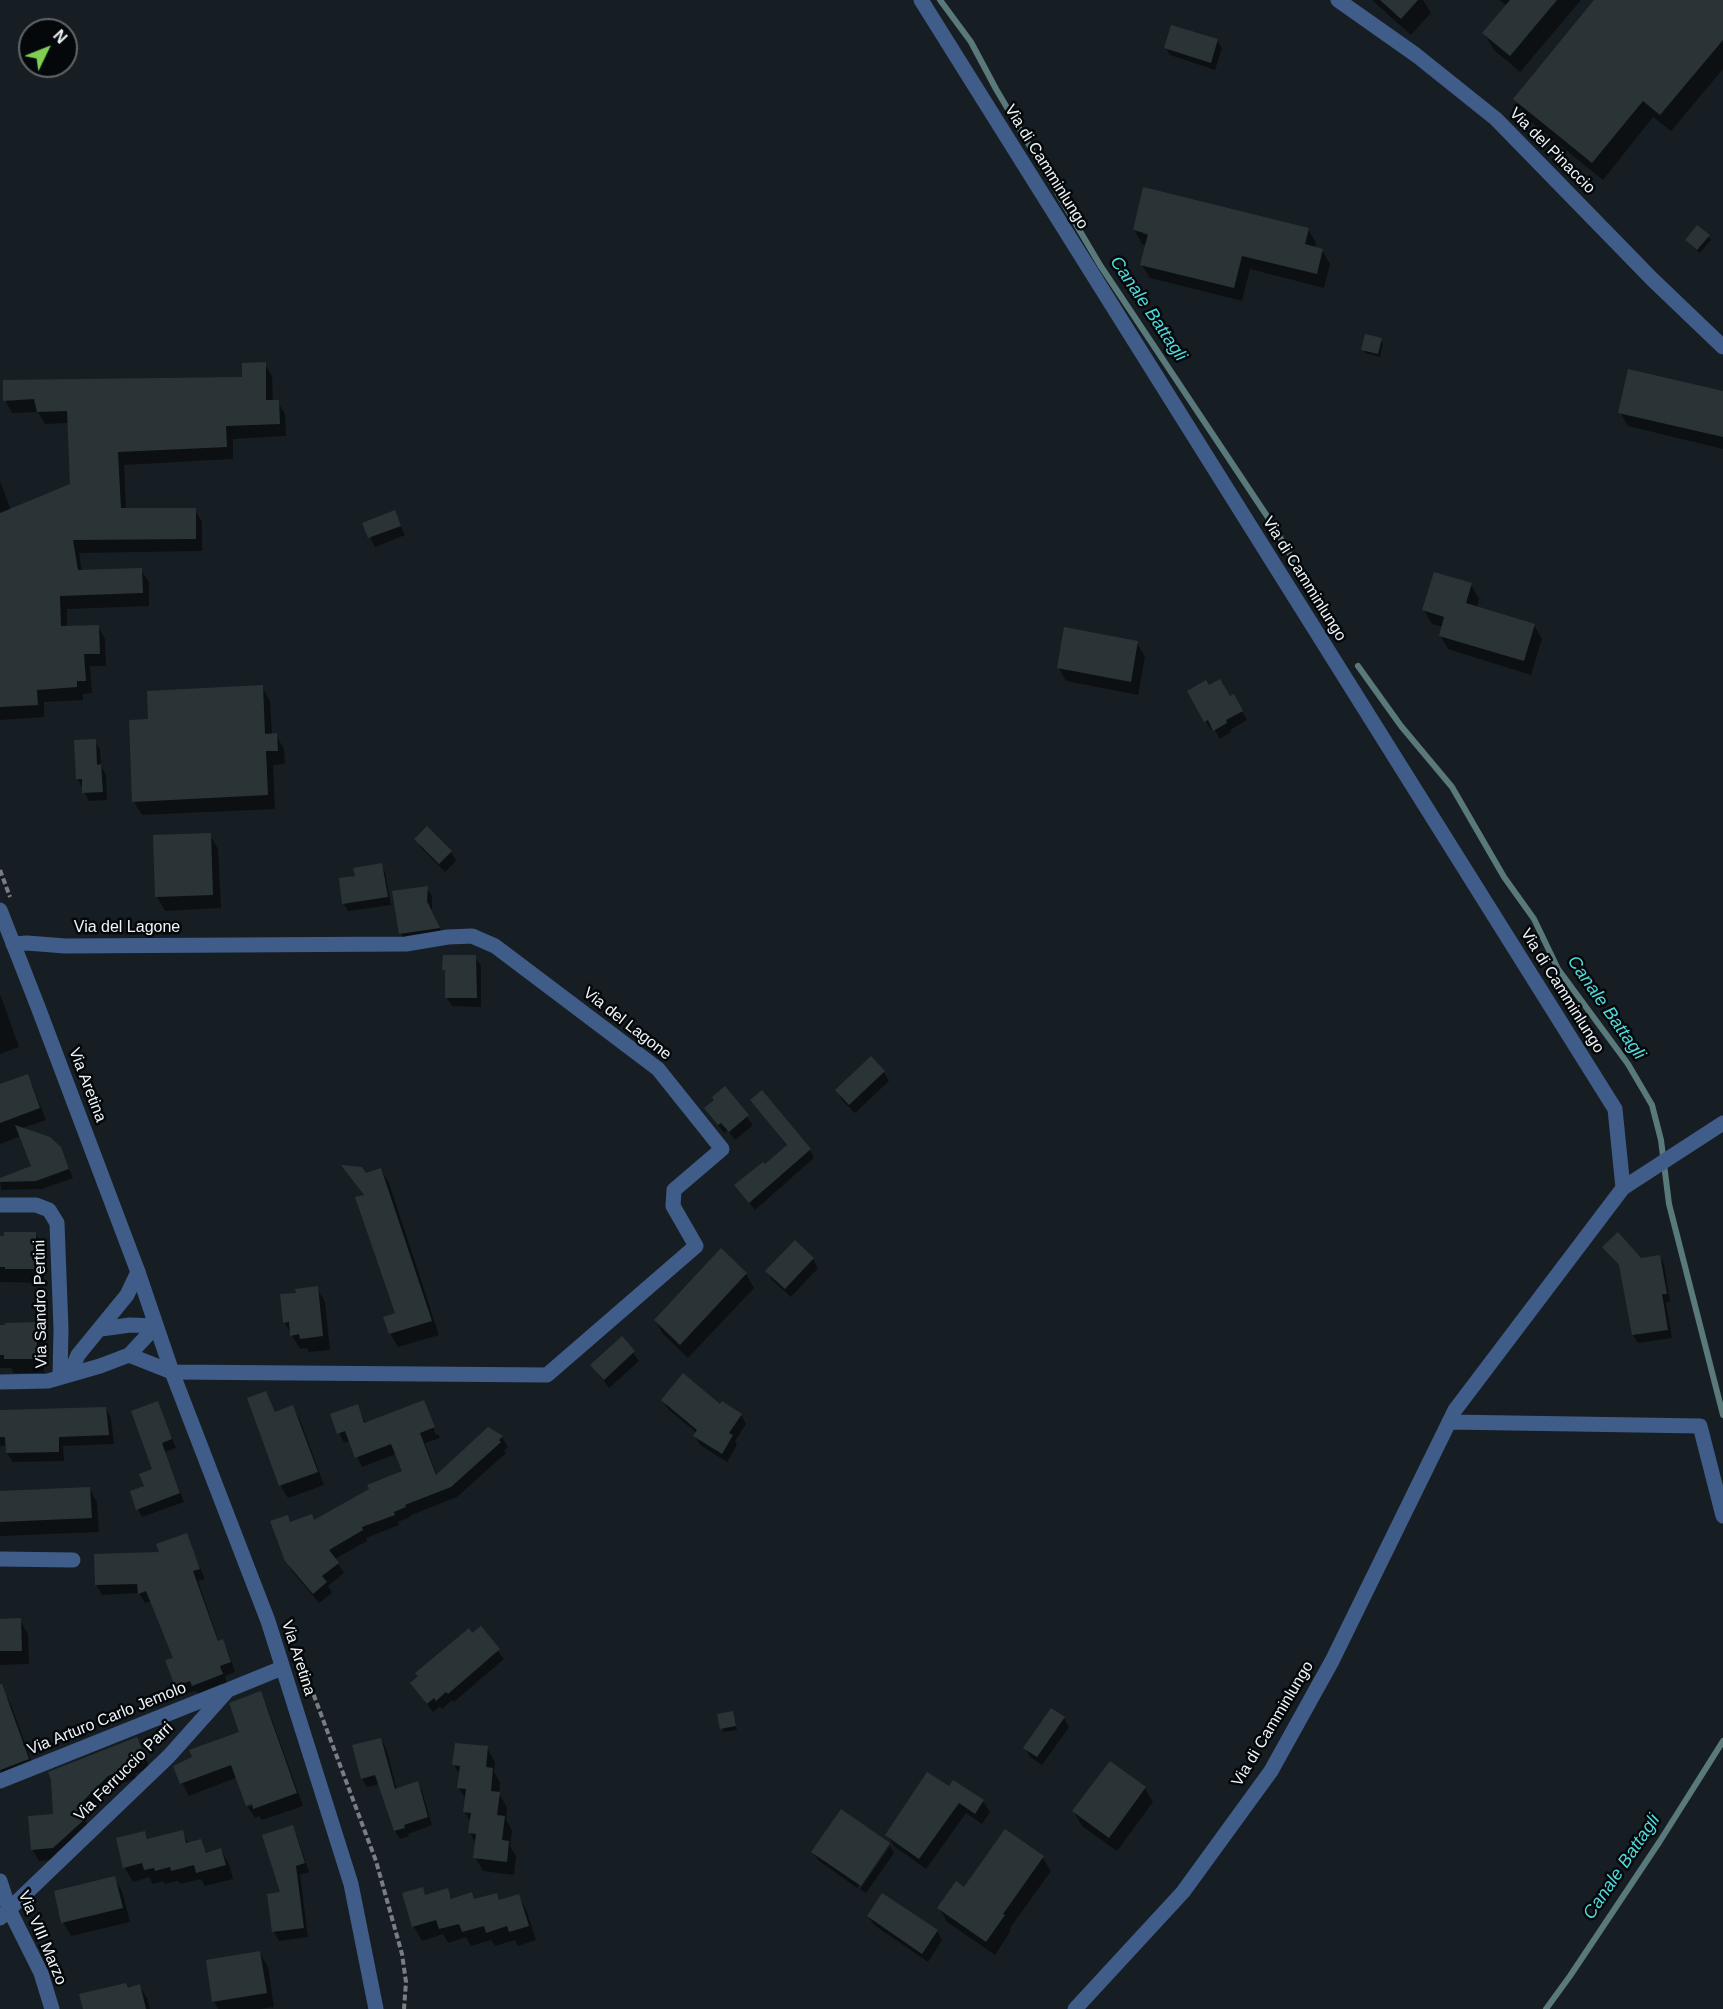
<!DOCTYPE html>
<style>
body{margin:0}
#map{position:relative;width:1723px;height:2009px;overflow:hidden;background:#171e23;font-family:Helvetica,sans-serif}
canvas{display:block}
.north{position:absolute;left:18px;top:18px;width:60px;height:60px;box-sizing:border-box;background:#05080a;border:2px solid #636669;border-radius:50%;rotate:47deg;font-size:16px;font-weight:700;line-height:24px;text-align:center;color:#eff4f8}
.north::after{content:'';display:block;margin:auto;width:21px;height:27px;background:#7fd052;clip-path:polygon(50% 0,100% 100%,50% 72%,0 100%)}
</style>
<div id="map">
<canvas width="1723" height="2009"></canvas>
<div class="north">N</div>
</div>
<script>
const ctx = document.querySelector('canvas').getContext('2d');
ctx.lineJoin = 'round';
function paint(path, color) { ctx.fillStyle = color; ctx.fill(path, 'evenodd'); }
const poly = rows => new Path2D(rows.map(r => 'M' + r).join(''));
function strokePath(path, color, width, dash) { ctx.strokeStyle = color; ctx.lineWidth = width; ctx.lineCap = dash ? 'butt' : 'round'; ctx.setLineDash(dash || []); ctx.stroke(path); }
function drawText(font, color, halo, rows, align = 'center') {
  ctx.font = font + ' Helvetica,sans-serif'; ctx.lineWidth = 5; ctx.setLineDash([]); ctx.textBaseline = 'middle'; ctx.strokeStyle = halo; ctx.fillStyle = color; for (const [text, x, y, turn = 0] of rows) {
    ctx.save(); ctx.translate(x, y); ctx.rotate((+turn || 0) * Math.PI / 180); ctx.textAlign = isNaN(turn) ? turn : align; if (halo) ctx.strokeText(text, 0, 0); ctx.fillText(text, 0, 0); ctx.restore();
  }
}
paint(poly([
 [1372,0,1423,0,1431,13,1411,35],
 [1499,0,1581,0,1520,72,1494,50,1484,33,1507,6],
 [1596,0,1723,0,1723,69,1671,131,1653,117,1603,180,1525,117,1515,99],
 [1217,40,1222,48,1215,70,1170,55,1166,48],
 [1308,229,1316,243,1315,248,1322,250,1330,264,1324,288,1250,269,1242,301,1150,278,1142,265,1147,245,1142,244,1134,230],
 [1143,231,1155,237,1143,234],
 [1708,236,1711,240,1700,253,1686,241],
 [1381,340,1383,344,1380,357,1365,353,1363,349],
 [265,364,272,376,273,402,278,402,285,414,286,436,233,439,233,459,124,465,126,510,195,510,202,522,202,551,79,553,82,572,141,570,149,582,149,606,67,609,67,627,98,626,105,639,106,666,90,666,92,693,83,694,83,700,44,702,44,717,0,720,0,481,11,510,71,485,69,423,45,424,38,412,12,413,5,400,244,378],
 [1723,392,1723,449,1628,426,1620,412],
 [394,512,405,535,375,547,364,524],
 [1471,585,1479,599,1477,608,1534,625,1542,639,1531,675,1448,649,1440,635,1443,627,1432,624,1424,610],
 [1137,643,1145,657,1138,695,1066,681,1058,667],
 [262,687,270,701,272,735,276,735,284,749,285,764,273,765,275,809,142,815,134,802,150,721],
 [1208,687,1229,698,1233,696,1247,720,1230,730,1231,732,1220,739,1214,729,1211,730,1189,691],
 [95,741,100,750,101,766,106,775,107,800,89,801,77,778],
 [210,835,218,849,221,908,165,911,157,897],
 [416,839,451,852,456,861,445,872,421,848],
 [381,864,385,872,391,905,348,911,344,904,356,877],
 [427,888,432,896,432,911,444,937,406,943,401,934,393,892],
 [475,957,481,966,481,1007,452,1006,446,997,447,974,444,969],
 [0,994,19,1047,0,1054],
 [871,1058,884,1072,889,1081,855,1113,842,1100,837,1091],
 [27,1076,33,1087,46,1120,20,1129,60,1148,73,1178,42,1189,1,1190,0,1179,33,1167,21,1136,0,1144,0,1086],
 [725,1088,753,1125,735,1140,727,1130,724,1133,706,1109],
 [752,1101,810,1150,814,1158,755,1210,736,1186,765,1166,788,1147],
 [344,1167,365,1174,381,1169,389,1183,439,1335,398,1347,390,1333,397,1314,364,1196],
 [35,1233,43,1247,44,1283,0,1282,0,1238],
 [795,1242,813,1259,818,1268,791,1297,772,1280,767,1271],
 [1604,1247,1641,1259,1659,1256,1664,1264,1670,1302,1666,1302,1672,1338,1638,1343,1633,1335,1622,1269],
 [746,1274,754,1288,688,1358,663,1334,655,1320],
 [317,1288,325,1302,330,1350,309,1352,307,1348,300,1349,284,1322,297,1294],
 [36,1324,44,1338,44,1373,14,1373,11,1368,0,1368,0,1326],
 [622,1338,639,1361,609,1388,592,1365],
 [266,1392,276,1413,293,1407,300,1420,324,1485,288,1498,280,1485],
 [663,1400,720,1406,741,1415,746,1424,735,1441,737,1445,727,1462,700,1445,695,1436,697,1433,668,1409],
 [424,1402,436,1435,438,1434,440,1438,425,1443,437,1476,488,1429,502,1437,508,1447,504,1450,506,1453,457,1497,409,1516,410,1517,398,1522,399,1525,366,1538,367,1541,335,1559,344,1573,328,1586,332,1593,319,1603,292,1571,286,1560,287,1517,291,1523,314,1522,404,1472,396,1454,362,1467,350,1441,344,1443,339,1433,357,1406,366,1424],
 [157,1403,176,1448,165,1452,184,1502,142,1517,138,1509,154,1470],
 [105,1408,111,1418,114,1444,63,1446,64,1461,13,1462,7,1453,7,1446,0,1446,0,1412],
 [89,1488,97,1502,99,1532,0,1536,0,1493],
 [186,1535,205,1579,198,1581,219,1642,222,1641,228,1651,235,1672,225,1676,227,1684,199,1695,196,1691,182,1695,176,1685,175,1658,152,1601,145,1603,139,1593,102,1595,96,1585,95,1556,161,1554],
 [20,1620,28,1634,29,1664,0,1665,0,1621],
 [480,1628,504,1659,454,1702,452,1700,442,1709,440,1706,433,1712,411,1683],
 [3,1691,11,1705,36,1773,1,1789,0,1693],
 [260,1693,267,1706,303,1806,262,1820,259,1816,255,1818,248,1807,259,1803,238,1777,189,1796,182,1783,241,1733],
 [732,1713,737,1730,724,1732,722,1728],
 [1064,1718,1069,1727,1042,1765,1030,1757,1025,1748],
 [136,1739,150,1768,135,1774,136,1778,114,1787,83,1817,91,1830,59,1859,39,1861,32,1849,55,1815],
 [381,1739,386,1748,397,1790,417,1783,422,1791,432,1825,408,1834,409,1836,400,1839,395,1831,379,1784,367,1787,362,1779],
 [487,1748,495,1762,494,1772,500,1783,499,1794,507,1807,506,1819,512,1831,510,1846,516,1856,514,1875,483,1871,475,1857,476,1844,470,1833,471,1823,465,1812,466,1800,459,1788,460,1775,454,1765],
 [1110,1763,1145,1788,1153,1802,1117,1851,1082,1826,1074,1812],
 [949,1789,983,1801,990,1812,982,1824,966,1813,926,1869,894,1846,887,1835],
 [292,1827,297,1836,309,1872,300,1875,308,1937,279,1941,274,1932,269,1895,282,1893],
 [182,1832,189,1844,200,1841,208,1854,221,1850,229,1864,233,1879,205,1886,201,1879,180,1884,178,1881,165,1884,163,1881,153,1884,149,1877,133,1882,125,1868,117,1839,144,1833,149,1840],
 [889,1844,857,1888,818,1860,813,1852],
 [890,1846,894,1853,866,1893,860,1889],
 [1042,1857,1051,1871,1010,1928,1011,1930,995,1955,947,1922,939,1908,964,1889],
 [114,1878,122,1891,130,1922,71,1936,63,1922],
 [422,1889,426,1896,447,1890,453,1900,471,1894,475,1900,496,1894,500,1901,518,1895,526,1909,536,1940,518,1946,515,1940,495,1946,491,1940,471,1946,466,1937,448,1943,443,1934,422,1941,414,1927,404,1894],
 [868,1916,937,1931,942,1940,928,1962,874,1925],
 [260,1953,268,1967,274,2007,260,2009,218,2009,214,2001],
 [140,1986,148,2000,150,2009,84,2009,128,1989]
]), '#0007');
strokePath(poly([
 [940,0,971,42,996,89,1100,265,1273,525,1334,633],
 [1358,666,1401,726,1452,787,1504,877,1534,919,1558,969,1628,1064,1652,1105,1661,1140,1669,1204,1723,1415],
 [1546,2009,1570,1976,1660,1841,1723,1741]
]), '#5a797b', 6);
paint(poly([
 [1380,0,1418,0,1401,19],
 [1510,0,1557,0,1510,56,1482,33],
 [1594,0,1723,0,1723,40,1660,115,1643,101,1592,163,1513,99],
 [1171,25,1218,39,1211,63,1164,48],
 [1143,187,1309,228,1305,244,1323,249,1317,274,1242,256,1234,288,1140,265,1148,234,1133,230],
 [1697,225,1710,235,1697,250,1685,240],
 [1365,334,1382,338,1378,354,1361,350],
 [266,362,266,400,279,400,280,424,226,426,227,447,118,452,121,508,196,508,196,539,73,540,78,570,142,568,143,593,60,596,61,626,99,625,100,654,84,654,86,681,77,681,77,687,37,690,38,705,0,707,0,513,70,484,67,411,37,412,34,399,3,401,3,380,242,377,242,363],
 [1628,369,1723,391,1723,437,1618,413],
 [395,510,401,526,368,538,362,523],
 [1434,572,1472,583,1466,603,1535,624,1524,661,1439,636,1444,617,1422,610],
 [1064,627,1138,641,1131,682,1057,668],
 [1220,679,1230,696,1234,694,1243,711,1226,720,1227,723,1213,731,1208,720,1204,722,1187,691,1206,680,1209,685],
 [263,685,265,734,277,733,278,751,266,751,268,795,132,802,129,720,148,719,147,691],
 [96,739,97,765,101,764,103,792,82,793,82,779,76,779,74,740],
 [427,826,452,851,439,864,414,839],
 [211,833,213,895,155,897,153,835],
 [382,863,388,897,342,904,339,878,355,876,353,868],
 [428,886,427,901,440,928,399,934,392,891],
 [443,955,476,955,477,998,445,998,445,970,442,970],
 [871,1056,885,1071,849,1105,835,1090],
 [28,1074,40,1108,0,1123,0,1084],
 [725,1086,749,1115,729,1132,721,1123,718,1125,704,1108,714,1100,712,1097],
 [762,1090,811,1149,749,1203,734,1185,763,1162,765,1164,787,1145,750,1100],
 [15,1125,50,1137,61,1147,69,1169,36,1181,0,1182,0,1178,31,1166],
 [341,1165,362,1167,366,1173,381,1168,432,1321,389,1334,383,1317,395,1313,355,1197,364,1195],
 [4,1232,36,1232,36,1269,5,1269,5,1267,0,1267,0,1236,4,1236],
 [1618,1232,1641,1258,1660,1255,1667,1294,1662,1294,1668,1330,1632,1335,1619,1265,1602,1247],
 [795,1240,814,1258,785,1289,765,1271],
 [721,1248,747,1273,680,1345,654,1320],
 [318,1286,323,1336,300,1339,299,1334,290,1336,289,1322,283,1323,280,1294,296,1293,295,1289],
 [37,1322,37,1359,4,1359,4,1355,0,1355,0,1325,5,1325,5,1323],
 [622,1336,635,1351,604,1380,590,1365],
 [683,1373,720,1404,722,1401,742,1414,729,1433,733,1435,722,1454,693,1436,697,1430,661,1400],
 [266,1391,275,1412,293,1405,318,1472,279,1486,247,1398],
 [424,1400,435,1427,420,1433,436,1475,488,1427,503,1436,499,1440,501,1442,451,1487,405,1505,406,1507,394,1512,395,1515,362,1527,363,1530,329,1550,339,1563,322,1576,327,1582,313,1594,285,1561,270,1521,288,1515,290,1522,312,1514,314,1520,369,1489,367,1485,402,1471,391,1444,355,1458,345,1431,337,1434,330,1414,358,1404,364,1423],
 [158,1401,172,1439,162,1443,180,1493,136,1510,130,1491,144,1486,139,1474,152,1469,131,1411],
 [106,1407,109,1435,59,1437,59,1452,6,1453,5,1437,0,1437,0,1410],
 [90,1487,92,1518,0,1522,0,1491],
 [187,1533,200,1569,193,1571,218,1641,223,1639,231,1662,220,1666,223,1674,192,1686,190,1681,175,1686,165,1660,173,1658,146,1591,138,1594,137,1584,95,1585,94,1554,159,1552,156,1544],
 [21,1618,22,1651,0,1651,0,1619],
 [481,1626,500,1649,448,1694,446,1692,436,1701,434,1698,427,1704,410,1683,418,1676,415,1673,469,1628,472,1633],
 [0,1684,2,1684,29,1759,0,1770],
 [261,1691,297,1793,253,1809,252,1804,246,1806,231,1765,180,1784,173,1766,192,1757,189,1750,239,1732,229,1703],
 [1051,1708,1065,1717,1037,1757,1023,1748],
 [733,1711,736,1726,720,1729,717,1714],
 [137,1737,145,1757,129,1763,131,1767,108,1776,76,1808,86,1818,53,1848,31,1850,28,1816,53,1814,51,1780,48,1772],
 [381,1738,395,1789,418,1781,428,1817,404,1825,405,1828,394,1831,375,1775,361,1779,352,1745],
 [455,1743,488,1746,486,1767,493,1768,491,1791,500,1792,497,1815,505,1816,502,1840,509,1841,507,1862,473,1858,476,1834,468,1833,471,1813,463,1812,466,1789,457,1788,460,1766,452,1765],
 [1110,1761,1146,1787,1109,1838,1072,1811],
 [927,1772,949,1786,953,1780,984,1800,975,1814,959,1803,919,1859,885,1835],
 [841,1809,890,1843,861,1886,811,1852],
 [293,1825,305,1863,296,1866,304,1928,272,1932,267,1894,280,1892,262,1835],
 [1005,1829,1044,1856,1003,1914,1005,1915,986,1942,937,1908,956,1881,964,1887],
 [183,1830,186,1843,201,1839,206,1853,221,1848,226,1865,196,1873,194,1865,171,1871,170,1867,155,1871,154,1868,144,1870,142,1863,123,1868,116,1838,145,1831,147,1839],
 [115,1876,123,1908,61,1923,54,1891],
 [423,1887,425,1895,448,1888,451,1899,472,1892,474,1899,497,1893,499,1900,519,1894,529,1926,509,1932,507,1926,486,1933,484,1926,462,1932,459,1924,439,1929,436,1920,412,1927,402,1893],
 [882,1893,938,1930,922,1954,867,1916],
 [260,1951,267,1993,212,2002,206,1960],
 [126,1983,128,1988,140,1984,146,2009,83,2009,79,1994]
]), '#2a3437');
strokePath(poly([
 [0,870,10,897],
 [301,1661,376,1861,402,1954,406,1982,404,2009]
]), '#787e83', 4, [6, 3]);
strokePath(poly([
 [921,0,1615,1109,1623,1188],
 [1338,0,1416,55,1496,119,1652,279,1723,347],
 [13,944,27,943,65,946,406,944,448,937,472,936,495,946,658,1069,722,1149,674,1190,673,1206,696,1246,547,1375,172,1372,129,1355],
 [0,1205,36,1205,49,1210,57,1223,61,1329,60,1377],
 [101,1329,130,1325,156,1326],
 [70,1374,78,1355,127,1295,138,1272],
 [0,1382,48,1381,100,1366,129,1355,156,1326],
 [1449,1422,1700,1426,1723,1516],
 [0,1559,73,1560],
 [0,1781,225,1691],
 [0,1881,9,1909,41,1973,52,2009],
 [0,1918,169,1756,228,1690,282,1668],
 [1075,2009,1183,1892,1271,1771,1332,1661,1455,1410,1623,1188,1723,1123]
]), '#405d89', 15);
strokePath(poly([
 [0,910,38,1007,138,1272,172,1372,268,1621,351,1884,376,2009]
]), '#405d89', 15);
drawText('16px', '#eff4f8', '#05080a', [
 ["Via del Pinaccio",1552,151,45],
 ["Via di Camminlungo",1046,167,58],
 ["Via di Camminlungo",1304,579,58],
 ["Via del Lagone",127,928],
 ["Via di Camminlungo",1562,991,58],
 ["Via del Lagone",627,1024,38],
 ["Via Aretina",87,1085,69],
 ["Via Sandro Pertini",41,1304,-91],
 ["Via Aretina",298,1658,72],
 ["Via Arturo Carlo Jemolo",107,1719,-22],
 ["Via di Camminlungo",1273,1724,-59],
 ["Via Ferruccio Parri",124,1772,-45],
 ["Via VIII Marzo",42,1938,67]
]);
drawText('italic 18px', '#50dbde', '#05080a', [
 ["Canale Battagli",1148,309,56],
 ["Canale Battagli",1606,1008,55],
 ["Canale Battagli",1622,1867,-56]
]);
</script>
